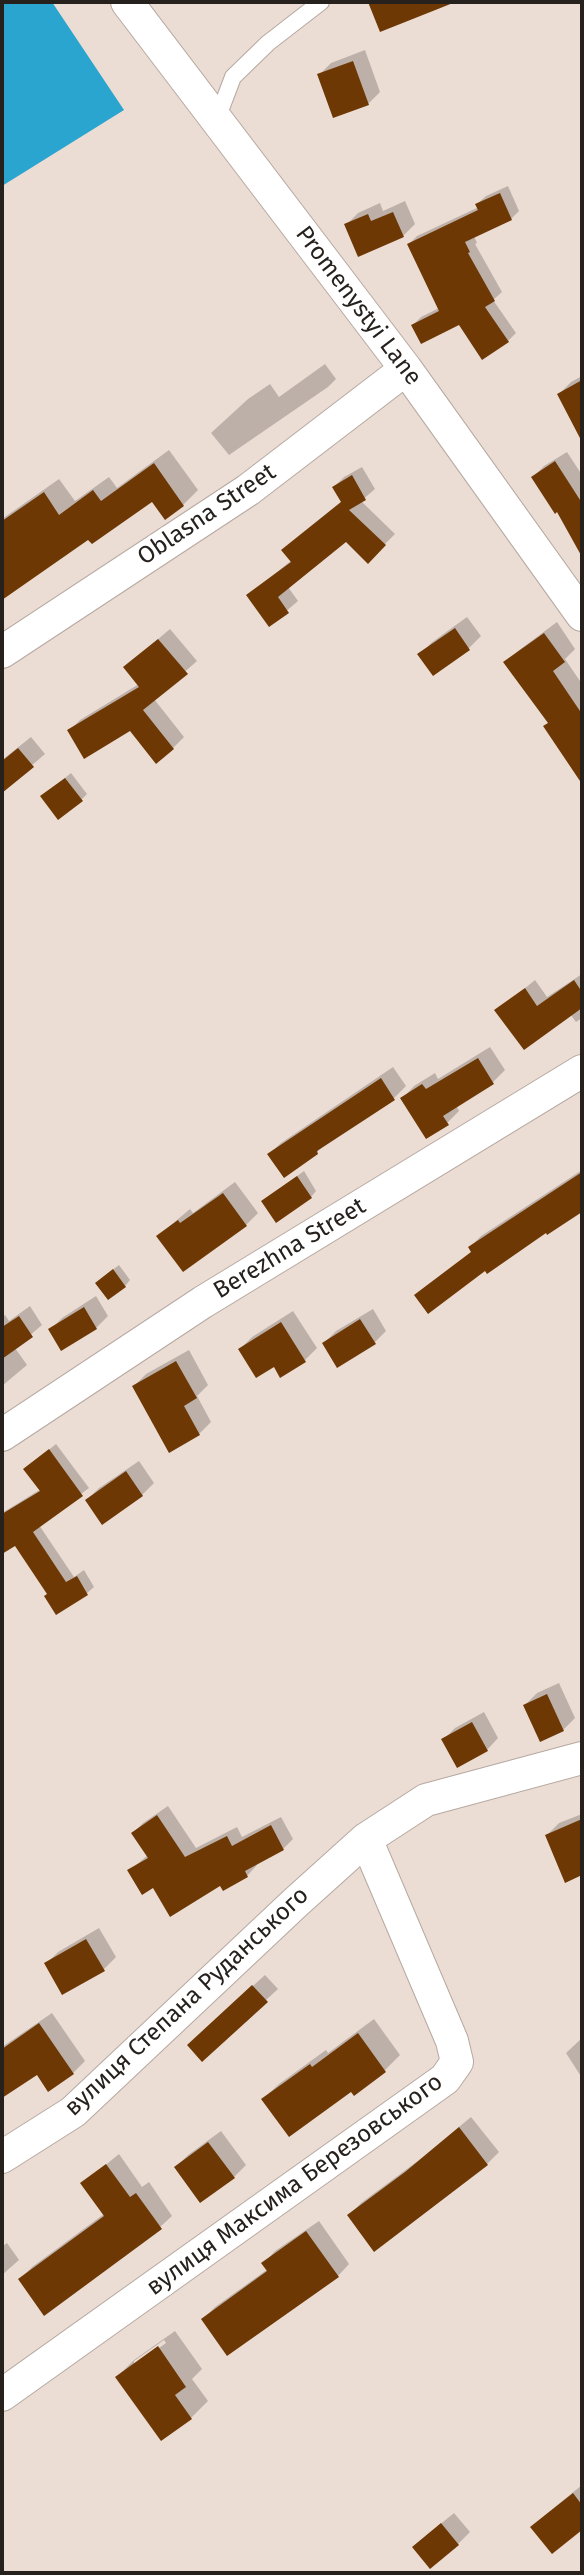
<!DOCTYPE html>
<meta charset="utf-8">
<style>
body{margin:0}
#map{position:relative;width:584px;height:2575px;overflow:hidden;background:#ebddd4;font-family:"Fira Sans",sans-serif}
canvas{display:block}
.frame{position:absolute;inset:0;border:4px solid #26211d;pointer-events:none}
</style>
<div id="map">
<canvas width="584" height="2575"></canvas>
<div class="frame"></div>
</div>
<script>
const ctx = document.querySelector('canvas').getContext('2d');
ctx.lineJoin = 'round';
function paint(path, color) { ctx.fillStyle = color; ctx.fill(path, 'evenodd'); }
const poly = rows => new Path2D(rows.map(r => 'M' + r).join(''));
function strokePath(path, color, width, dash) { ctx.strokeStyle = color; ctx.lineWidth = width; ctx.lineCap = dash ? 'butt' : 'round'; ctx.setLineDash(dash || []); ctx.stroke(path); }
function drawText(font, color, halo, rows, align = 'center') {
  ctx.font = font + ' "Fira Sans",sans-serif'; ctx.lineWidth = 7; ctx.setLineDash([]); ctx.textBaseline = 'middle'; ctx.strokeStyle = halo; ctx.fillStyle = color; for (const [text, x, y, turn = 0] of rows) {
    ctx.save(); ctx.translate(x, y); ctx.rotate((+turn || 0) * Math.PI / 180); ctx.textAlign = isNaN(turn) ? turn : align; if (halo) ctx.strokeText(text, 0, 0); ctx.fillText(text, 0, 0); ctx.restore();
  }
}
paint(poly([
 [2,2,52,2,124,110,2,186]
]), '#29a5cf');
paint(poly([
 [365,50,380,92,368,104,319,75,331,63],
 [508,186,519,211,511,219,474,236,477,243,475,244,502,292,493,300,516,333,508,341,460,323,413,325,421,317,439,308,409,244,417,236,479,207,477,204,486,196],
 [405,201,415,224,403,236,346,225,358,213,380,203,383,211],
 [325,364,336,379,328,387,229,455,211,433,248,399,270,384,279,397],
 [582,376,582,408,570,414,559,394,571,382],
 [169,450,198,490,183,505,152,499,2,594,2,519,59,479,75,501,109,477,117,488],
 [567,452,582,475,582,554,557,510,533,477,544,466],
 [362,467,375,489,361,501,395,534,368,561,346,540,288,587,298,601,270,625,248,595,292,560,283,550,342,501,334,487,344,477],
 [467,617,481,636,469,648,433,674,420,655,431,643],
 [557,622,575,649,565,659,582,684,582,756,571,764,549,722,506,663,518,651],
 [170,629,197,661,154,699,184,737,173,748,131,729,69,731,80,720,139,684,125,667],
 [31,737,45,754,2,791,2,760],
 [71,773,87,794,81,800,49,791],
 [582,974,582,1018,576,1022,570,1014,497,1011,535,980,547,997],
 [490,1047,505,1070,493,1082,456,1105,459,1111,447,1123,403,1098,414,1086,435,1073,438,1079],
 [393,1067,406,1086,394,1098,326,1143,317,1152,269,1154,281,1143],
 [582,1170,582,1210,485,1268,417,1295,473,1251,470,1247,481,1236],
 [304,1171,316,1191,311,1197,263,1201],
 [235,1182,258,1213,246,1225,158,1236,190,1209,193,1213],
 [119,1265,130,1280,125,1286,103,1277],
 [96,1296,108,1316,96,1328,50,1330,62,1318],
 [30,1306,42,1325,15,1348,27,1365,2,1386,2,1317,5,1315,9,1321],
 [373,1309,386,1331,374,1343,324,1343,336,1331],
 [293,1311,317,1348,305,1360,274,1365,240,1349,252,1337],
 [189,1350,208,1385,197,1396,211,1422,199,1434,170,1450,134,1386,146,1374],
 [56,1444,89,1488,39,1525,74,1577,84,1570,94,1587,87,1593,49,1594,15,1543,2,1552,2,1513,41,1489,25,1469],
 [139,1461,154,1483,142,1495,87,1500,99,1488],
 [559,1683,575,1718,563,1730,525,1705,537,1693],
 [484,1712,498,1738,487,1750,443,1740,455,1728],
 [168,1806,196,1848,237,1827,242,1837,281,1817,293,1839,283,1849,256,1863,257,1865,247,1876,221,1884,153,1886,130,1870,148,1855,133,1833,143,1823],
 [582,1814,582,1873,566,1880,547,1835,559,1823],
 [99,1928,116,1957,104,1969,46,1964,58,1952],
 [265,1975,278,1989,266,2000,201,2033],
 [52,2013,85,2061,73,2073,48,2089,37,2072,4,2095,2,2091,2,2047],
 [374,2019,400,2055,385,2070,354,2093,352,2090,263,2099,279,2084,326,2050,328,2053],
 [582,2038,582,2078,566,2053],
 [471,2117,499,2152,487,2164,349,2215,361,2203,419,2160],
 [221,2131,246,2165,234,2177,176,2167,188,2155],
 [119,2154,142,2187,149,2182,172,2216,160,2227,20,2279,32,2267,104,2214,82,2184],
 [319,2221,349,2264,338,2276,203,2319,215,2307,268,2269,264,2263,275,2251],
 [7,2243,19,2260,2,2275,2,2247],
 [175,2331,202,2369,192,2379,208,2401,191,2418,117,2377,134,2360],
 [164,2340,166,2343,134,2366,134,2361],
 [582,2485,582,2527,552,2552,544,2516],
 [454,2513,470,2532,458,2544,427,2535]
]), '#0003');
paint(poly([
 [368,2,452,2,453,3,380,32],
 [353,61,369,105,333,118,317,74],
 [500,193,512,220,465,242,470,252,468,253,495,301,485,307,509,342,482,360,459,325,421,344,411,325,439,311,407,244,478,210,475,204],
 [393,212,404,237,358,257,344,224,368,214,371,221],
 [582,380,582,442,557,394],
 [555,461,582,503,582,557,557,512,555,514,531,477],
 [154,463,184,506,165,520,152,502,92,544,88,540,2,600,2,521,44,492,59,515,93,490,101,501],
 [352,475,366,500,349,510,386,545,368,564,346,542,278,597,289,613,269,627,246,595,291,562,281,550,341,502,332,487],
 [455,628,470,650,433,676,417,654],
 [544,633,565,662,553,671,582,714,582,784,543,726,548,723,503,662],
 [158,639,188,674,143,710,174,749,156,764,130,731,84,759,67,730,139,687,123,667],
 [18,748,34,767,2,793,2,761],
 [65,778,83,801,58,820,40,796],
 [574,980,582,992,582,1008,524,1050,494,1010,525,988,537,1006],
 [478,1058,494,1084,443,1116,449,1125,426,1139,400,1098,422,1084,426,1089],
 [381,1078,395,1100,317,1151,318,1154,284,1178,267,1154],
 [582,1172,582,1212,547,1235,546,1233,487,1274,485,1271,428,1314,414,1295,471,1252,468,1247],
 [297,1176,312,1198,276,1223,261,1201],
 [223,1193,247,1226,183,1272,156,1236,178,1220,180,1223],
 [113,1269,126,1287,108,1300,95,1283],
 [84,1307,97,1329,61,1351,48,1329],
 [19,1316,33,1337,2,1359,2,1327],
 [360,1319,376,1344,337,1368,322,1343],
 [281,1322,306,1362,280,1378,274,1367,256,1378,238,1349],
 [176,1361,197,1398,184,1406,200,1435,169,1453,132,1386],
 [49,1449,83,1496,33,1532,66,1582,77,1576,88,1595,56,1615,44,1596,47,1594,15,1546,2,1554,2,1514,40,1491,23,1469],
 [126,1471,143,1496,102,1525,85,1500],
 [547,1694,564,1731,540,1742,523,1705],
 [472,1722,488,1751,457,1768,441,1739],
 [157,1815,185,1857,227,1836,232,1846,271,1825,284,1850,245,1871,248,1877,223,1891,220,1886,170,1917,153,1888,142,1895,127,1870,148,1858,131,1833],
 [582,1819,582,1875,565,1883,545,1835],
 [86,1939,105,1971,62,1995,44,1963],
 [252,1985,268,2002,202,2062,187,2045],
 [39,2023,74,2074,48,2092,37,2075,2,2098,2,2049],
 [358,2033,386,2072,354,2096,351,2092,289,2137,261,2099,310,2064,312,2067],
 [459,2127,488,2165,374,2252,347,2215,405,2172],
 [208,2142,235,2178,200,2203,174,2167],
 [106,2164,130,2197,136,2193,162,2229,44,2316,18,2279,104,2216,80,2183],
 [306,2231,339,2277,227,2356,201,2319,267,2271,261,2263],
 [158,2346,186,2387,175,2395,192,2419,161,2441,115,2377],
 [573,2493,582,2505,582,2530,552,2554,530,2527],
 [441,2523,459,2545,430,2569,412,2547]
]), '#6e3805');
const service = poly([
 [217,119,233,77,268,43,321,2]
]);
const minor = poly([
 [127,2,406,369,582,615],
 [2,652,248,490,406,369],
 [2,1435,203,1302,582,1071],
 [2,2157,73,2112,295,1903,366,1839,426,1800,582,1758],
 [2,2395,445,2079,457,2062,452,2041,366,1839]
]);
strokePath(service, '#b6a9a1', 18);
strokePath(minor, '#b6a9a1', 34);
strokePath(service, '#fff', 16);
strokePath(minor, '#fff', 32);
drawText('24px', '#26211d', '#fff', [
 ["Promenystyi Lane",358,306,53],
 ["Oblasna Street",207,515,-34],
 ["Berezhna Street",290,1249,-31],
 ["вулиця Степана Руданського",187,2002,-43],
 ["вулиця Максима Березовського",295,2185,-36]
]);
</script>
